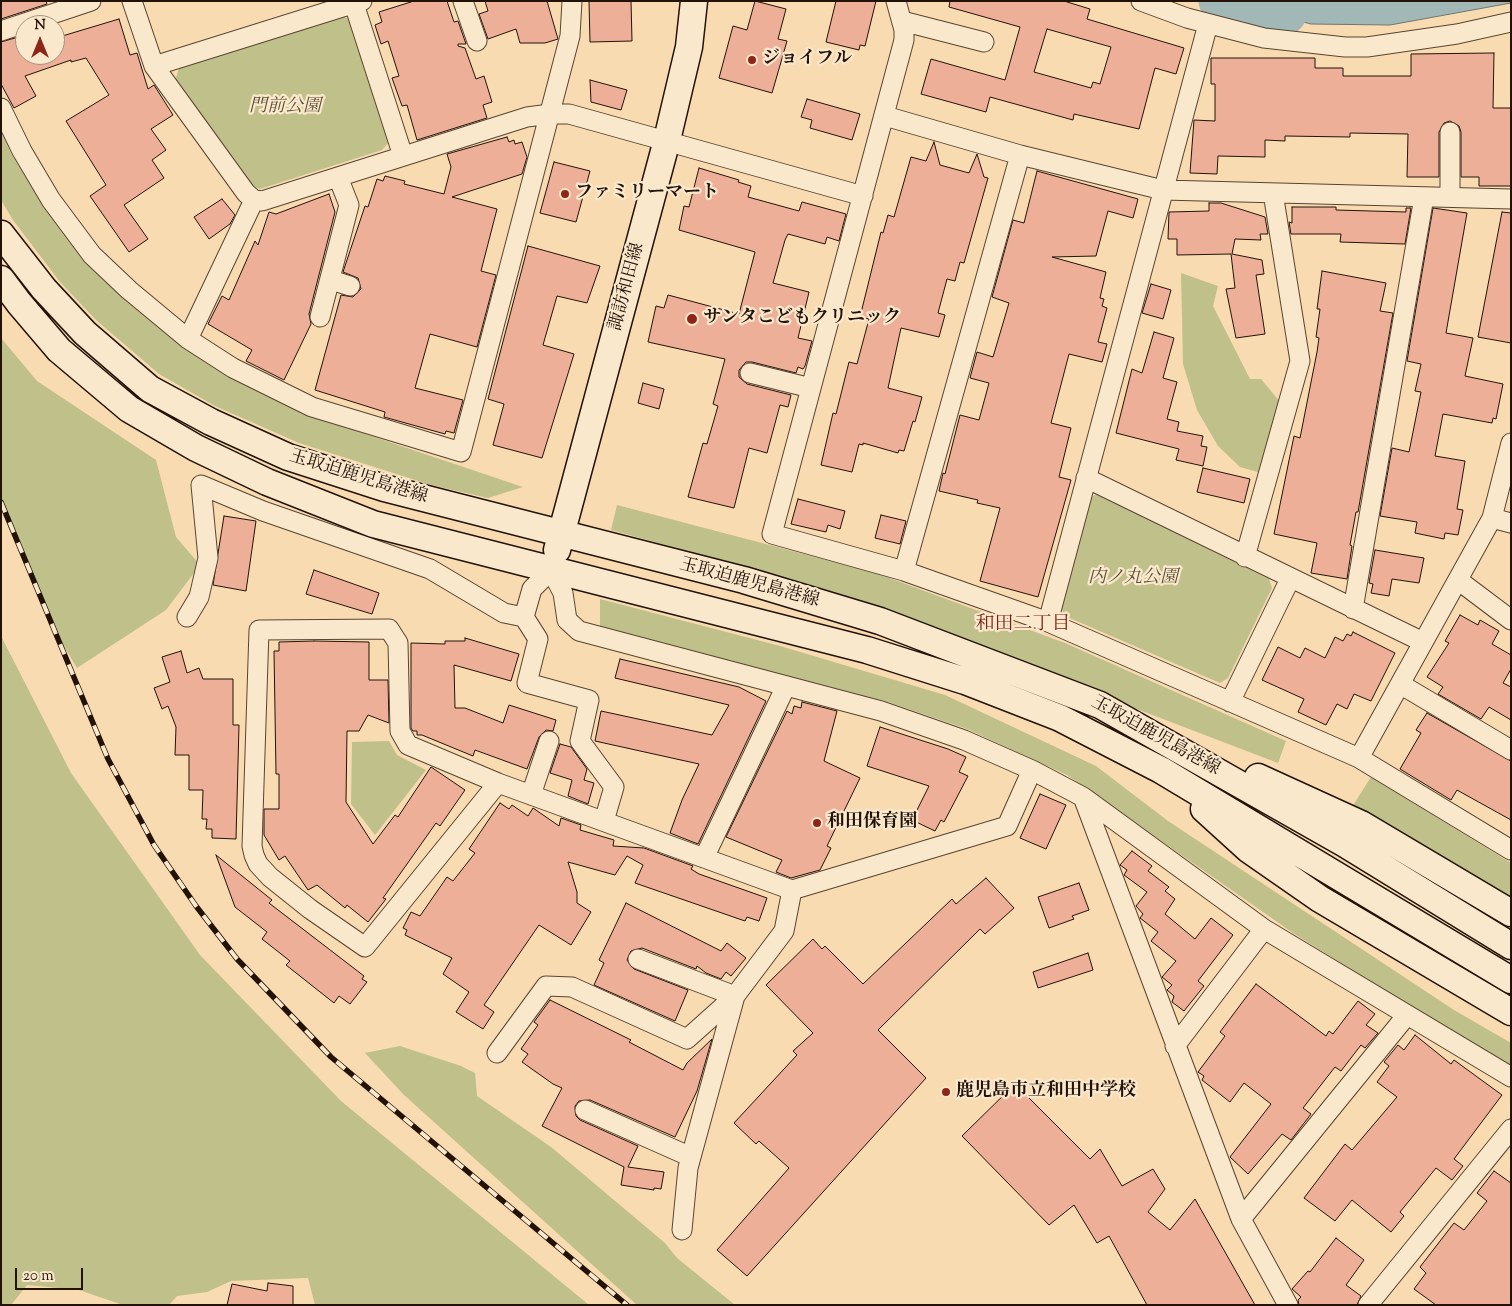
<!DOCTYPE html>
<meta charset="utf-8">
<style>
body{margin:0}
#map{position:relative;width:1512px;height:1306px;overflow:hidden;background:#f8dbb0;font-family:"Sorts Mill Goudy",serif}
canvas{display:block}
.frame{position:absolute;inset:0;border:2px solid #221208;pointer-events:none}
.north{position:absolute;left:15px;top:15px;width:50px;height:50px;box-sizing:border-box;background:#fae8cc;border:1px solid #a4927e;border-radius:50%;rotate:0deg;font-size:14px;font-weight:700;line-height:20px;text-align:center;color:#221208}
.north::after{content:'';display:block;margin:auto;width:18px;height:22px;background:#8f2418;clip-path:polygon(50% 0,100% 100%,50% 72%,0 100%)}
.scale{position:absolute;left:15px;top:1268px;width:68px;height:22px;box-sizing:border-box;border:2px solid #221208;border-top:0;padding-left:6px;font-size:15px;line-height:18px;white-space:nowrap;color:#221208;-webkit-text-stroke:4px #fae8cc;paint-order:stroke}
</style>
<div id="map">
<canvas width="1512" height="1306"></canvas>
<div class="frame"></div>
<div class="north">N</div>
<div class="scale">20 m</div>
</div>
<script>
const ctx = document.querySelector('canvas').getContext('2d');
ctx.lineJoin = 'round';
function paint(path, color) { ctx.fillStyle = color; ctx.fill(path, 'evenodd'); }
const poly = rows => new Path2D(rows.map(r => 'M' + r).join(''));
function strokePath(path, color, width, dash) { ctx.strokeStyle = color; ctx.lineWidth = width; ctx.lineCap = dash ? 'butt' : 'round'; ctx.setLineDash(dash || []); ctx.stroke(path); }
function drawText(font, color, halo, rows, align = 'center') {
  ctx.font = font + ' "Sorts Mill Goudy","Noto Serif JP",serif'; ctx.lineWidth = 4.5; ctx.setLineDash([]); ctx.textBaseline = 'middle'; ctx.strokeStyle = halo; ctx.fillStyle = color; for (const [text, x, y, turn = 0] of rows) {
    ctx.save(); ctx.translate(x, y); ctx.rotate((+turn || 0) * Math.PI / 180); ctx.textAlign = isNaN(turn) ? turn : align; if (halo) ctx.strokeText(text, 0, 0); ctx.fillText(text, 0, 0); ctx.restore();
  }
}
paint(poly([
 [343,17,350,19,390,141,382,150,260,189,253,186,175,81,179,68],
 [1,133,13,157,42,204,84,260,182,347,309,415,523,487,488,498,431,485,299,443,215,406,159,374,96,320,60,282,13,220,1,200],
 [1181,273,1218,286,1213,306,1250,379,1261,379,1281,403,1261,473,1240,467,1218,446,1197,410,1183,364],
 [1,338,37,381,156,460,176,537,200,565,166,610,77,668,47,618,1,510],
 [1097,494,1269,579,1272,588,1228,678,1220,683,1065,616,1060,606,1088,499],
 [617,505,876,573,1065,643,1286,741,1278,763,878,610,748,568,611,530],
 [600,599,780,646,945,695,1096,766,1168,821,1454,1010,1511,1043,1511,1069,1293,933,1067,775,967,729,885,701,786,679,600,626],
 [1,636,71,773,200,955,341,1101,589,1305,315,1305,308,1278,231,1281,207,1292,177,1296,169,1305,123,1305,79,1290,27,1285,11,1305,1,1305],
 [389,741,397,755,426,770,375,835,351,804,352,742],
 [1371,777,1511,863,1511,900,1352,807],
 [400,1046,461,1066,475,1073,477,1096,551,1147,665,1243,677,1258,735,1305,637,1305,404,1095,365,1053]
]), '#bfc08a');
const water = poly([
 [1222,1,1511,1,1511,3,1390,25,1311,24,1222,1]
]);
paint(water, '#a2b8b7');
strokePath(water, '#6f7671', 1);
strokePath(poly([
 [1219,1,1286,14]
]), '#a2b8b7', 41);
const building = poly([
 [1,1,46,1,47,4,1,19,1,1],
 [414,1,447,1,454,22,458,21,466,44,458,44,458,46,465,48,476,79,484,76,492,102,483,105,487,118,417,140,407,105,402,106,392,78,399,76,388,41,381,44,375,25,382,22,379,12,414,1],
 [485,1,547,1,558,39,545,43,520,43,516,29,488,39,479,14,488,11,485,1],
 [589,1,631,1,632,41,590,42,589,1],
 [755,1,786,9,778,39,787,41,772,93,719,78,733,26,747,30,755,1],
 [836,1,876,1,865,46,860,45,859,50,826,42,836,1],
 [950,1,1064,1,1090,9,1087,19,1184,48,1176,74,1155,68,1139,129,1074,114,1073,120,990,97,986,112,921,94,931,59,1005,80,1020,27,949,7,950,1],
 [1047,29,1111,47,1100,84,1093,82,1091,88,1034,72,1047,29],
 [119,19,130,55,137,53,148,89,154,85,173,115,151,129,166,150,152,160,164,178,124,205,148,239,129,252,90,196,106,185,66,121,109,95,86,58,71,62,71,60,25,76,36,96,14,108,1,84,1,42,25,35,25,55,55,55,55,26,59,37,119,19],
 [1494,53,1493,108,1511,108,1511,186,1479,186,1479,177,1461,177,1461,132,1459,126,1450,121,1444,123,1439,132,1439,177,1407,177,1408,134,1350,133,1350,137,1285,136,1285,141,1265,140,1265,157,1218,156,1217,174,1190,173,1194,120,1215,121,1215,84,1211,84,1211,58,1315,58,1315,68,1343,68,1343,76,1411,76,1411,54,1494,53],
 [590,80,627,90,621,110,591,102,590,80],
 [807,99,860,114,852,140,810,128,812,120,801,117,807,99],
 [507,137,509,142,514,140,515,144,522,142,527,157,522,174,452,197,497,209,481,271,496,275,477,347,430,334,415,388,463,400,454,433,446,431,445,434,384,417,385,412,315,390,341,295,353,297,361,289,358,278,343,272,365,206,368,207,377,179,383,181,385,176,405,181,404,184,444,194,451,167,447,154,507,137],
 [934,142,940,165,969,173,977,154,984,177,988,178,964,263,960,262,955,281,947,279,938,313,945,315,939,337,901,328,888,388,922,397,915,422,913,421,904,451,899,450,898,453,863,443,863,445,859,444,852,472,821,465,833,413,836,414,849,362,857,364,869,319,860,317,881,232,883,233,888,215,894,217,911,157,926,161,934,142],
 [554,162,590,171,576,222,540,213,554,162],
 [699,168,739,180,738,182,751,186,748,197,799,211,802,202,846,214,839,241,827,237,825,244,788,234,785,240,773,283,809,292,798,338,812,341,805,366,803,369,798,367,796,373,752,362,746,362,739,370,739,377,747,384,791,395,788,407,780,405,767,453,749,448,734,508,688,497,703,443,707,444,718,406,713,404,725,359,648,342,656,306,664,308,668,295,739,314,755,252,679,230,684,206,689,207,699,168],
 [1037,171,1138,199,1133,218,1108,211,1096,256,1052,257,1106,272,1100,298,1104,299,1102,306,1107,308,1098,342,1107,344,1102,362,1069,354,1051,423,1071,428,1059,477,1071,480,1038,597,980,581,1000,508,977,503,978,500,939,491,943,473,945,474,960,415,979,420,989,383,970,378,977,352,993,357,1009,303,992,297,1013,220,1024,223,1037,171],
 [329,194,335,212,309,314,311,324,284,380,246,361,252,350,208,324,222,296,229,300,255,241,258,245,269,212,276,214,329,194],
 [222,199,235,215,230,224,209,239,194,217,222,199],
 [1209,203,1221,203,1265,217,1268,234,1260,234,1261,240,1235,239,1232,254,1262,260,1264,274,1256,275,1265,334,1236,338,1226,289,1235,288,1231,254,1177,255,1177,239,1168,239,1169,212,1209,211,1209,203],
 [1292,207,1336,207,1336,210,1406,212,1406,208,1411,208,1405,244,1340,242,1341,234,1291,234,1289,222,1292,223,1292,207],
 [1433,208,1467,213,1446,333,1473,338,1465,376,1503,384,1496,419,1493,418,1492,423,1443,414,1435,456,1465,461,1457,509,1463,510,1458,535,1445,533,1444,539,1415,533,1417,522,1380,516,1392,448,1409,452,1421,392,1415,391,1421,364,1407,361,1433,208],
 [1502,212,1511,213,1511,343,1478,337,1502,212],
 [528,246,600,266,587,303,557,296,543,345,574,354,542,458,493,445,504,404,488,399,528,246],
 [1322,271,1386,283,1380,311,1393,313,1358,512,1356,512,1350,545,1352,546,1347,579,1311,573,1317,543,1274,534,1294,436,1300,438,1317,352,1319,338,1316,337,1320,309,1317,309,1322,271],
 [1151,284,1171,290,1163,319,1142,313,1151,284],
 [1154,332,1174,338,1163,378,1177,382,1167,419,1179,422,1177,431,1203,436,1201,446,1207,447,1203,466,1176,460,1179,449,1116,433,1132,369,1142,373,1154,332],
 [643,383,664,389,659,409,638,403,643,383],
 [1203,468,1250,479,1244,503,1197,492,1203,468],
 [798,499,845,511,840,529,828,525,826,532,791,524,798,499],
 [881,515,906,521,900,544,875,538,881,515],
 [224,516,256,521,246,591,213,585,224,516],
 [1375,550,1424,558,1419,583,1392,579,1389,596,1371,593,1373,584,1369,583,1375,550],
 [314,570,379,593,372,614,306,594,314,570],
 [1460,615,1478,625,1480,620,1499,631,1492,644,1511,655,1511,669,1503,683,1511,687,1511,720,1489,707,1481,719,1438,694,1443,687,1427,677,1449,643,1445,641,1460,615],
 [1353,632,1395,653,1371,701,1354,694,1347,709,1337,704,1326,725,1298,712,1304,699,1262,680,1278,647,1300,658,1305,648,1325,658,1335,637,1343,641,1347,634,1351,636,1353,632],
 [465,638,519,654,511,681,454,665,455,708,465,708,503,723,509,705,556,720,553,731,546,730,539,737,527,769,475,750,473,756,422,735,417,735,417,731,413,731,411,728,411,643,445,644,445,641,465,641,465,638],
 [314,641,369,642,369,680,388,680,389,723,368,715,359,731,347,731,346,802,373,844,395,815,398,817,431,767,465,790,440,826,436,823,383,898,386,899,368,922,347,905,345,908,317,885,308,890,285,856,279,860,264,835,264,809,279,809,279,774,276,774,274,651,279,651,279,642,314,641],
 [181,651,187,673,199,668,203,679,233,679,233,725,239,725,236,839,212,838,212,829,206,829,207,819,202,819,203,790,189,790,189,755,175,755,176,727,168,706,162,709,154,688,170,682,162,657,181,651],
 [620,659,739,687,766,701,698,844,670,833,682,800,699,764,595,741,601,711,712,735,729,705,615,678,620,659],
 [802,702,837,711,824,761,860,778,827,846,831,848,820,870,791,878,776,872,782,860,726,837,787,711,792,714,794,706,801,708,802,702],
 [1427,713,1511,761,1511,820,1457,790,1451,800,1400,769,1421,733,1416,730,1427,713],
 [880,727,948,749,966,757,959,772,968,776,944,822,941,820,935,831,912,820,929,786,867,766,880,727],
 [560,744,571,747,587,769,584,780,594,783,588,804,568,796,572,780,550,773,560,744],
 [1040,794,1066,805,1046,849,1020,838,1040,794],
 [500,803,509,809,512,805,528,816,533,808,559,826,561,818,581,825,580,830,614,840,613,846,644,848,693,866,691,869,699,874,767,898,759,921,747,917,745,921,635,883,643,865,627,856,615,875,568,862,577,892,577,903,591,912,571,945,539,925,484,1005,494,1012,483,1029,456,1012,469,992,443,974,452,958,405,935,407,930,403,928,411,912,420,916,447,877,453,881,475,853,469,849,500,803],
 [1132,851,1152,866,1148,871,1169,887,1165,891,1175,899,1165,914,1195,939,1211,918,1233,935,1198,981,1204,986,1184,1011,1172,1002,1174,996,1167,990,1172,985,1162,977,1176,961,1151,941,1158,932,1140,918,1143,914,1136,906,1147,892,1124,875,1127,870,1120,865,1132,851],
 [216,855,272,900,269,903,364,976,362,979,367,982,350,1004,339,996,334,1003,286,965,290,961,262,939,267,932,235,907,216,855],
 [986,878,1014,908,985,934,980,929,878,1030,926,1078,747,1276,717,1250,789,1168,759,1141,756,1144,734,1123,797,1055,793,1051,813,1033,766,985,813,939,822,949,825,946,863,984,952,899,956,904,986,878],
 [1079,883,1089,910,1072,916,1074,919,1049,928,1038,897,1079,883],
 [626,903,721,951,727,943,746,958,731,976,726,972,721,979,706,973,697,966,696,969,642,948,631,951,627,960,634,969,688,990,675,1021,594,985,604,963,599,960,626,903],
 [1088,953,1093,970,1038,988,1033,972,1088,953],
 [1256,984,1326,1036,1329,1031,1333,1034,1358,1001,1375,1014,1366,1025,1378,1033,1365,1048,1361,1045,1341,1071,1335,1067,1303,1108,1311,1114,1308,1118,1291,1140,1282,1134,1248,1174,1230,1157,1271,1104,1244,1083,1230,1102,1202,1080,1204,1076,1198,1072,1225,1036,1220,1032,1256,984],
 [550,1000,631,1040,629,1042,683,1070,687,1063,712,1039,697,1091,675,1137,590,1100,579,1101,575,1106,576,1116,580,1120,638,1146,628,1167,664,1172,661,1189,654,1188,654,1190,621,1185,624,1167,542,1126,562,1088,553,1084,522,1062,528,1054,521,1049,538,1025,534,1022,550,1000],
 [1415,1035,1451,1064,1454,1060,1502,1095,1454,1159,1463,1166,1452,1180,1436,1168,1400,1212,1404,1216,1391,1232,1352,1200,1335,1221,1304,1198,1345,1144,1352,1150,1397,1097,1377,1082,1389,1066,1384,1062,1398,1045,1404,1050,1415,1035],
 [1015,1084,1090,1159,1100,1149,1122,1186,1153,1169,1165,1189,1148,1212,1170,1230,1195,1199,1255,1305,1147,1305,1109,1236,1097,1243,1074,1205,1049,1225,962,1136,1015,1084],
 [1494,1171,1511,1183,1511,1305,1436,1305,1414,1289,1426,1273,1420,1267,1454,1223,1464,1230,1487,1201,1477,1193,1494,1171],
 [1336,1238,1364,1260,1346,1285,1361,1296,1357,1305,1299,1305,1298,1300,1301,1297,1292,1289,1308,1271,1310,1272,1336,1238],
 [268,1283,293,1286,293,1305,227,1305,232,1284,267,1291,268,1283]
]);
paint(building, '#edaf98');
strokePath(building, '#221208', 1);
const street = poly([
 [132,1,154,66,246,193,254,200,262,201,527,117,550,114,569,114,863,196],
 [463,1,477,41],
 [896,1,904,30,904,40,772,534,904,571,1048,622,1359,758,1511,850],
 [1141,1,1187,18,1264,38,1345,47,1367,47,1457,34,1511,22],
 [354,4,403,156],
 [902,21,984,42],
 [1,31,91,1],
 [154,66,362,1],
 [1,108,22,151,51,200,92,255,129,290,188,339,233,368,312,407,461,452,570,36,572,1],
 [885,116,1020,155,1163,190,1511,199],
 [1450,132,1450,197],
 [331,280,350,286],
 [320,317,349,205,338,177],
 [188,339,254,200],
 [750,373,811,388],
 [1086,478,1423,642],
 [1492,518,1511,523],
 [1245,557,1300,361,1273,193],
 [904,571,1020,155],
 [1458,580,1511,620],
 [1353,609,1424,197],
 [187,617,199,597,208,558,201,485,263,511,430,569,504,613,524,617],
 [1048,622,1208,24],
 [1400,684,1511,750],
 [1230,702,1290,579],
 [1359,758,1492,518,1511,443],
 [498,783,365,947,310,909,270,877,258,864,254,855,252,846,259,630,389,629,398,643,400,731,408,745,498,783,792,890,1007,826,1032,770],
 [531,795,549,741],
 [1083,797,1264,929,1511,1077],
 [604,821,614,787,580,741,589,700,527,683,538,639,524,617,532,589,551,570,563,593,567,620,579,631,881,711,964,740,1032,770,1083,797,1241,1219,1288,1305],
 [704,858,786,686],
 [1175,1046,1264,929],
 [497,1053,546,986,572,987,687,1039,735,996,638,959],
 [585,1110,691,1157],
 [1241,1219,1407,1015],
 [682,1230,688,1168,735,996,784,931,792,890],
 [1368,1305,1511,1129]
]);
const secondary = poly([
 [1,234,44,289,85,333,150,389,211,422,288,457,384,488,744,580,880,621,1100,705,1345,844,1511,946],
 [1,279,19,303,59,350,129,409,196,448,267,482,373,524,867,650,965,681,1060,718,1161,770,1511,980],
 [557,550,667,140,689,47,694,1],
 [1258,777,1361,824,1511,913],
 [1204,809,1248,849,1320,899,1511,1012]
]);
strokePath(street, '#584432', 21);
strokePath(secondary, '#221208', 29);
strokePath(street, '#fae8cc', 19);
strokePath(secondary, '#fae8cc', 26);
const rail = poly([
 [1,502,108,759,154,845,196,906,237,959,331,1057,627,1305]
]);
strokePath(rail, '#221208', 5.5);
strokePath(rail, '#fae8cc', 4, [11]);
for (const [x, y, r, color] of [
 [752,60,5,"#8f2418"],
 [565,194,5,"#8f2418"],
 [692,319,6,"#8f2418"],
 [817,823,5,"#8f2418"],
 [946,1092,5,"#8f2418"]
]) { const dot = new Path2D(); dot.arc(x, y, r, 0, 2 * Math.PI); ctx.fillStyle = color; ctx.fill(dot); strokePath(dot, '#fae8cc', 2); }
drawText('bold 18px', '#221208', '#fae8cc', [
 ["ジョイフル",762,60],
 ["ファミリーマート",575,194],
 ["サンタこどもクリニック",703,319],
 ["和田保育園",827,823],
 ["鹿児島市立和田中学校",956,1092]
], 'left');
drawText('italic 18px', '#594f36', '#fae8cc', [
 ["門前公園",285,108],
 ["内ノ丸公園",1133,579]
]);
drawText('18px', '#221208', '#fae8cc', [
 ["諏訪和田線",628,287,-75],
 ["玉取迫鹿児島港線",358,478,17],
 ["玉取迫鹿児島港線",749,584,15],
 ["玉取迫鹿児島港線",1155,737,29]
]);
drawText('19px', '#7a1f14', '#fae8cc', [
 ["和田二丁目",1023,626]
]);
</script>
